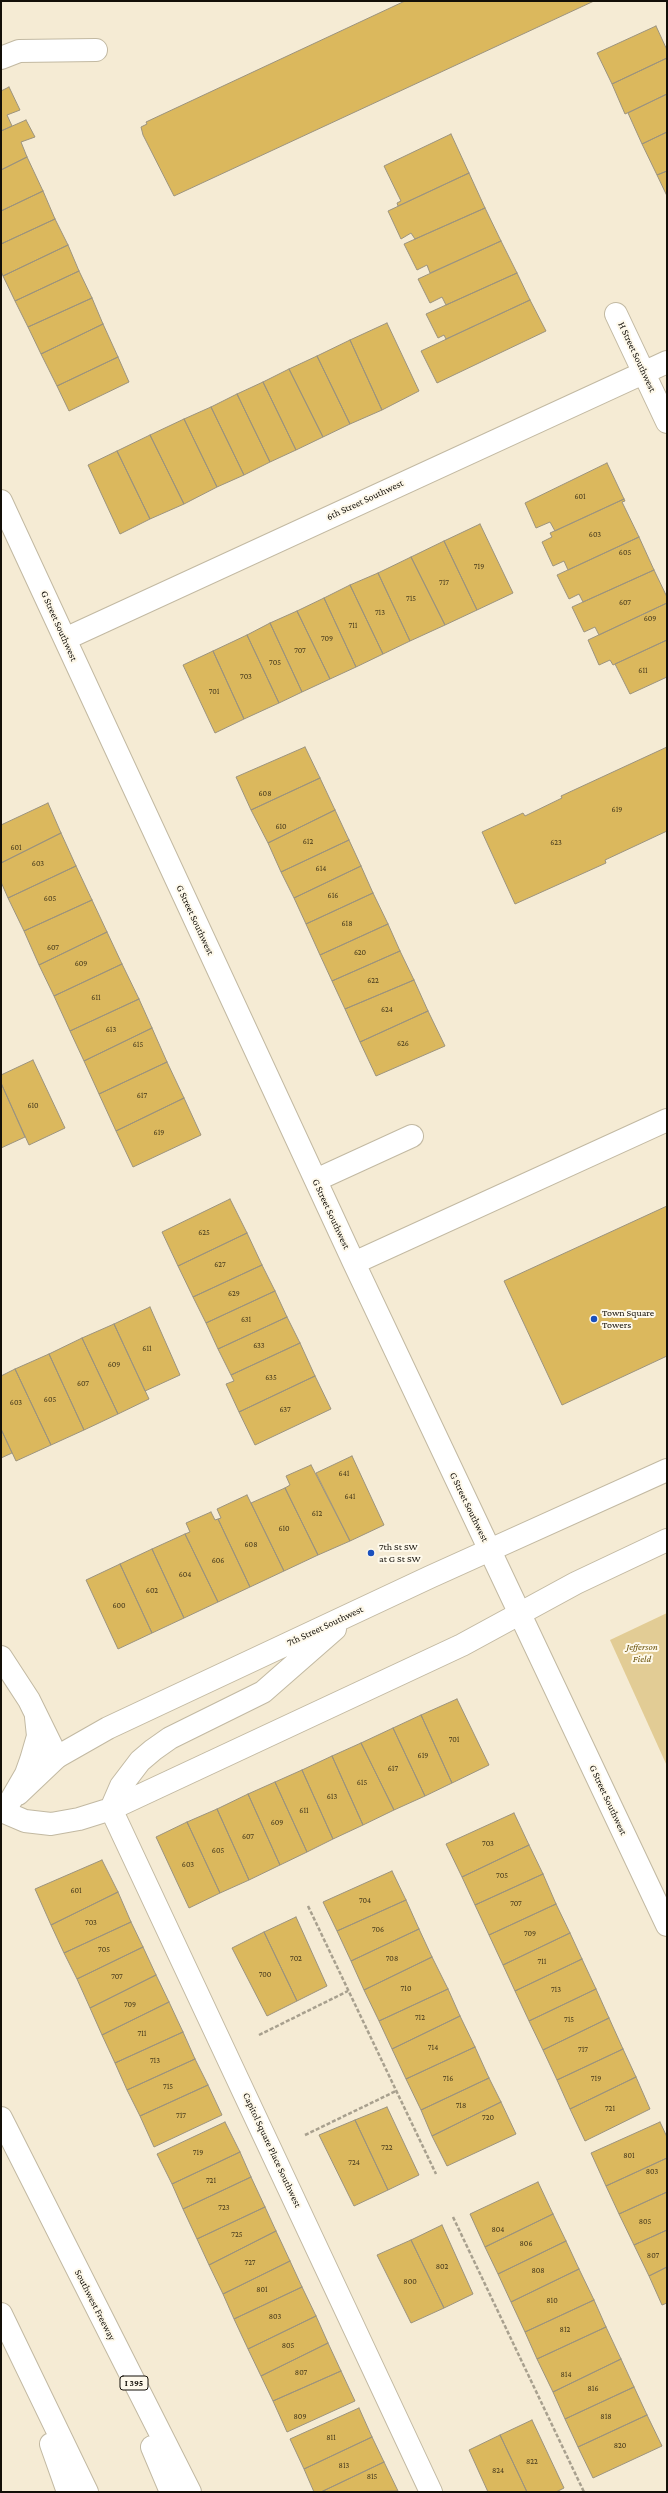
<!DOCTYPE html>
<style>
body{margin:0}
#map{position:relative;width:668px;height:2493px;overflow:hidden;background:#f5ebd4;font-family:"Crimson Pro",serif}
canvas{display:block}
.frame{position:absolute;inset:0;border:2px solid #130f08;pointer-events:none}
</style>
<div id="map">
<canvas width="668" height="2493"></canvas>
<div class="frame"></div>
</div>
<script>
const ctx = document.querySelector('canvas').getContext('2d');
ctx.lineJoin = 'round';
function paint(path, color) { ctx.fillStyle = color; ctx.fill(path, 'evenodd'); }
const poly = rows => new Path2D(rows.map(r => 'M' + r).join(''));
function strokePath(path, color, width, dash) { ctx.strokeStyle = color; ctx.lineWidth = width; ctx.lineCap = dash ? 'butt' : 'round'; ctx.setLineDash(dash || []); ctx.stroke(path); }
function drawText(font, color, halo, rows, align = 'center') {
  ctx.font = font + ' "Crimson Pro",serif'; ctx.lineWidth = 4; ctx.setLineDash([]); ctx.textBaseline = 'middle'; ctx.strokeStyle = halo; ctx.fillStyle = color; for (const [text, x, y, turn = 0] of rows) {
    ctx.save(); ctx.translate(x, y); ctx.rotate((+turn || 0) * Math.PI / 180); ctx.textAlign = isNaN(turn) ? turn : align; if (halo) ctx.strokeText(text, 0, 0); ctx.fillText(text, 0, 0); ctx.restore();
  }
}
paint(poly([
 [667,1613,667,1766,610,1640]
]), '#e2cc95');
const building = poly([
 [405,1,594,1,174,196,143,135,141,127,147,124,146,122,405,1],
 [656,26,667,50,667,58,612,84,597,53,656,26],
 [667,58,667,94,625,114,612,84,667,58],
 [9,87,20,110,7,115,12,126,1,131,1,91,9,87],
 [667,94,667,132,642,144,628,113,667,94],
 [26,120,35,137,21,142,27,157,1,170,1,131,26,120],
 [667,132,667,171,657,175,642,144,667,132],
 [451,134,469,173,398,206,397,203,401,201,384,166,451,134],
 [27,157,43,191,1,211,1,170,27,157],
 [667,171,667,196,657,175,667,171],
 [469,173,485,208,415,239,411,233,401,239,388,211,469,173],
 [43,191,55,219,1,244,1,211,43,191],
 [485,208,501,241,430,273,427,265,417,270,404,244,485,208],
 [55,219,68,245,3,276,1,271,1,244,55,219],
 [501,241,517,273,446,305,442,297,430,303,418,279,501,241],
 [68,245,79,271,15,301,3,276,68,245],
 [79,271,92,298,28,327,15,301,79,271],
 [517,273,530,300,446,339,444,335,438,338,426,314,517,273],
 [92,298,103,324,41,354,28,327,92,298],
 [530,300,546,331,437,383,421,351,530,300],
 [387,323,419,391,382,410,350,340,387,323],
 [103,324,118,357,57,386,41,354,103,324],
 [350,340,382,410,350,424,317,356,350,340],
 [317,356,350,424,323,437,289,369,317,356],
 [118,357,129,382,69,411,57,386,118,357],
 [289,369,323,437,296,450,263,382,289,369],
 [263,382,296,450,270,462,237,394,263,382],
 [237,394,270,462,244,475,211,407,237,394],
 [211,407,244,475,217,487,184,419,211,407],
 [184,419,217,487,184,504,150,435,184,419],
 [150,435,184,504,150,519,117,451,150,435],
 [117,451,150,519,120,534,88,465,117,451],
 [607,463,624,499,555,531,550,522,536,528,525,503,607,463],
 [624,499,625,501,622,502,639,537,568,570,564,561,553,566,542,542,552,537,550,533,624,499],
 [480,524,513,593,477,610,444,541,480,524],
 [639,537,654,570,583,602,579,594,569,599,557,575,639,537],
 [444,541,477,610,445,625,411,557,444,541],
 [411,557,445,625,410,641,378,573,411,557],
 [654,570,667,597,667,603,599,635,595,627,584,632,572,607,654,570],
 [378,573,410,641,383,654,350,585,378,573],
 [350,585,383,654,356,667,324,598,350,585],
 [324,598,356,667,330,679,297,611,324,598],
 [667,603,667,640,613,665,610,660,599,665,588,640,667,603],
 [297,611,330,679,302,692,270,623,297,611],
 [270,623,302,692,279,703,247,635,270,623],
 [247,635,279,703,244,719,213,651,247,635],
 [667,640,667,677,630,694,615,664,667,640],
 [213,651,244,719,215,733,183,665,213,651],
 [305,747,320,778,251,810,236,777,305,747],
 [667,747,667,831,605,860,606,863,515,904,482,832,523,813,525,816,562,798,561,796,667,747],
 [320,778,335,810,268,843,251,810,320,778],
 [48,803,61,833,1,863,1,825,48,803],
 [335,810,349,840,281,872,268,843,335,810],
 [61,833,76,866,8,898,1,882,1,863,61,833],
 [349,840,361,866,294,898,281,872,349,840],
 [76,866,92,900,24,931,8,898,76,866],
 [361,866,373,893,306,924,294,898,361,866],
 [373,893,388,924,320,955,306,924,373,893],
 [92,900,107,932,39,965,24,931,92,900],
 [388,924,400,951,332,981,320,955,388,924],
 [107,932,122,964,54,996,39,965,107,932],
 [400,951,414,980,345,1009,332,981,400,951],
 [122,964,139,999,70,1031,54,996,122,964],
 [414,980,428,1011,360,1042,345,1009,414,980],
 [139,999,152,1028,84,1061,70,1031,139,999],
 [428,1011,445,1046,376,1076,360,1042,428,1011],
 [152,1028,167,1062,99,1094,84,1061,152,1028],
 [33,1060,65,1128,29,1145,1,1083,1,1075,33,1060],
 [167,1062,184,1098,116,1131,99,1094,167,1062],
 [1,1083,25,1137,1,1148,1,1083],
 [184,1098,201,1135,133,1167,116,1131,184,1098],
 [230,1199,247,1233,178,1266,162,1232,230,1199],
 [667,1206,667,1356,562,1405,504,1281,667,1206],
 [247,1233,262,1265,193,1297,178,1266,247,1233],
 [262,1265,275,1291,206,1323,193,1297,262,1265],
 [275,1291,287,1317,218,1349,206,1323,275,1291],
 [150,1307,180,1375,145,1391,114,1324,150,1307],
 [287,1317,300,1343,231,1375,218,1349,287,1317],
 [114,1324,149,1399,118,1414,82,1338,114,1324],
 [82,1338,118,1414,84,1430,49,1354,82,1338],
 [300,1343,315,1376,239,1412,226,1384,234,1381,231,1375,300,1343],
 [49,1354,84,1430,51,1445,15,1369,49,1354],
 [15,1369,51,1445,16,1461,1,1429,1,1376,15,1369],
 [315,1376,331,1409,255,1445,239,1412,315,1376],
 [1,1429,12,1453,1,1458,1,1429],
 [352,1456,384,1525,350,1541,316,1473,352,1456],
 [311,1465,350,1541,318,1555,285,1488,290,1485,286,1476,311,1465],
 [285,1488,318,1555,284,1571,251,1503,285,1488],
 [247,1495,284,1571,250,1587,218,1519,221,1518,217,1509,247,1495],
 [211,1512,215,1520,218,1519,250,1587,218,1602,185,1534,190,1532,186,1523,211,1512],
 [185,1534,218,1602,184,1618,152,1549,185,1534],
 [152,1549,184,1618,152,1633,120,1564,152,1549],
 [120,1564,152,1633,118,1649,86,1580,120,1564],
 [457,1699,489,1765,452,1783,421,1715,457,1699],
 [421,1715,452,1783,425,1796,393,1728,421,1715],
 [393,1728,425,1796,394,1810,361,1743,393,1728],
 [361,1743,394,1810,363,1825,332,1756,361,1743],
 [332,1756,363,1825,333,1839,302,1770,332,1756],
 [302,1770,333,1839,307,1852,275,1782,302,1770],
 [275,1782,307,1852,280,1865,248,1794,275,1782],
 [248,1794,280,1865,249,1880,217,1809,248,1794],
 [217,1809,249,1880,220,1893,187,1822,217,1809],
 [514,1813,529,1845,462,1877,446,1844,514,1813],
 [187,1822,220,1893,189,1908,156,1837,187,1822],
 [529,1845,543,1874,475,1905,462,1877,529,1845],
 [102,1860,118,1892,51,1925,35,1889,102,1860],
 [392,1871,406,1900,337,1931,323,1902,392,1871],
 [543,1874,556,1904,489,1935,475,1905,543,1874],
 [118,1892,131,1922,64,1953,51,1925,118,1892],
 [406,1900,419,1929,351,1961,337,1931,406,1900],
 [556,1904,570,1933,503,1965,489,1935,556,1904],
 [296,1917,327,1986,297,2001,264,1932,296,1917],
 [131,1922,143,1947,77,1979,64,1953,131,1922],
 [419,1929,432,1957,364,1990,351,1961,419,1929],
 [264,1932,297,2001,267,2016,232,1948,264,1932],
 [570,1933,582,1959,515,1991,503,1965,570,1933],
 [143,1947,156,1975,90,2008,77,1979,143,1947],
 [432,1957,448,1989,379,2021,364,1990,432,1957],
 [582,1959,596,1989,529,2021,515,1991,582,1959],
 [156,1975,169,2002,102,2035,90,2008,156,1975],
 [448,1989,460,2016,392,2049,379,2021,448,1989],
 [596,1989,609,2018,543,2050,529,2021,596,1989],
 [169,2002,183,2032,115,2063,102,2035,169,2002],
 [460,2016,475,2047,406,2079,392,2049,460,2016],
 [609,2018,623,2049,557,2080,543,2050,609,2018],
 [183,2032,195,2059,127,2090,115,2063,183,2032],
 [475,2047,489,2078,421,2110,406,2079,475,2047],
 [623,2049,636,2077,570,2109,557,2080,623,2049],
 [195,2059,208,2085,140,2116,127,2090,195,2059],
 [636,2077,650,2109,585,2141,570,2109,636,2077],
 [489,2078,501,2102,432,2136,421,2110,489,2078],
 [208,2085,222,2115,154,2147,140,2116,208,2085],
 [501,2102,516,2134,447,2166,432,2136,501,2102],
 [387,2107,419,2175,388,2190,355,2120,387,2107],
 [355,2120,388,2190,354,2206,319,2135,355,2120],
 [225,2122,240,2152,172,2184,157,2154,225,2122],
 [660,2122,667,2137,667,2158,606,2186,591,2153,660,2122],
 [240,2152,251,2177,183,2209,172,2184,240,2152],
 [667,2158,667,2192,619,2214,606,2186,667,2158],
 [251,2177,265,2207,197,2239,183,2209,251,2177],
 [538,2182,553,2214,485,2247,470,2214,538,2182],
 [667,2192,667,2230,634,2245,619,2214,667,2192],
 [265,2207,276,2231,209,2265,197,2239,265,2207],
 [553,2214,566,2241,498,2274,485,2247,553,2214],
 [442,2225,473,2294,444,2308,411,2240,442,2225],
 [667,2230,667,2267,649,2276,634,2245,667,2230],
 [276,2231,290,2261,223,2294,209,2265,276,2231],
 [411,2240,444,2308,411,2323,377,2255,411,2240],
 [566,2241,579,2269,511,2302,498,2274,566,2241],
 [290,2261,302,2287,234,2319,223,2294,290,2261],
 [667,2267,667,2303,662,2305,649,2276,667,2267],
 [579,2269,594,2300,525,2332,511,2302,579,2269],
 [302,2287,316,2316,248,2349,234,2319,302,2287],
 [594,2300,606,2327,537,2359,525,2332,594,2300],
 [316,2316,328,2343,261,2376,248,2349,316,2316],
 [606,2327,621,2359,553,2392,537,2359,606,2327],
 [328,2343,341,2371,273,2401,261,2376,328,2343],
 [621,2359,634,2387,565,2419,553,2392,621,2359],
 [341,2371,355,2401,287,2432,273,2401,341,2371],
 [634,2387,647,2415,578,2447,565,2419,634,2387],
 [359,2408,372,2437,304,2469,290,2439,359,2408],
 [647,2415,662,2446,593,2478,578,2447,647,2415],
 [532,2420,564,2488,556,2492,527,2492,500,2435,532,2420],
 [500,2435,527,2492,488,2492,469,2450,500,2435],
 [372,2437,384,2462,321,2492,314,2492,304,2469,372,2437],
 [384,2462,398,2491,321,2492,384,2462]
]);
paint(building, '#dbb85d');
strokePath(building, '#9c937d', 1);
const minor = poly([
 [1,58,19,51,96,50],
 [616,314,667,422],
 [1,501,354,1263,667,1925],
 [65,639,667,362],
 [316,1180,412,1136],
 [354,1263,667,1120],
 [111,1809,431,2492]
]);
const major = poly([
 [18,1794,57,1757,108,1728,430,1577,667,1470],
 [111,1809,121,1786,140,1761,153,1750,170,1738,263,1692,335,1629],
 [4,1812,25,1821,51,1824,79,1819,111,1809,462,1645,576,1583,667,1540]
]);
const highway = poly([
 [1,1657,29,1700,57,1757],
 [4,1812,26,1774,31,1760,38,1736,36,1717],
 [1,2118,190,2492],
 [1,2314,87,2492],
 [51,2444,68,2492],
 [152,2447,171,2492]
]);
strokePath(minor, '#c2b9a2', 24);
strokePath(major, '#c2b9a2', 24);
strokePath(highway, '#c2b9a2', 24);
strokePath(poly([
 [308,1906,436,2174],
 [259,2035,348,1991],
 [305,2135,396,2091],
 [453,2217,584,2492]
]), '#a8a08e', 2.5, [4, 2]);
strokePath(minor, '#fff', 22);
strokePath(major, '#fff', 22);
strokePath(highway, '#fff', 22);
for (const [x, y, r, color] of [
 [594,1319,4,"#1b50bd"],
 [371,1553,4,"#1b50bd"]
]) { const dot = new Path2D(); dot.arc(x, y, r, 0, 2 * Math.PI); ctx.fillStyle = color; ctx.fill(dot); strokePath(dot, '#fef9eb', 1.5); }
drawText('8px', '#45391d', null, [
 ["601",580,497],
 ["603",595,535],
 ["605",625,553],
 ["719",479,567],
 ["717",444,583],
 ["715",411,599],
 ["607",625,603],
 ["713",380,613],
 ["609",650,619],
 ["711",353,626],
 ["709",327,639],
 ["707",300,651],
 ["705",275,663],
 ["611",643,671],
 ["703",246,677],
 ["701",214,692],
 ["608",265,794],
 ["619",617,810],
 ["610",281,827],
 ["612",308,842],
 ["623",556,843],
 ["601",16,848],
 ["603",38,864],
 ["614",321,869],
 ["616",333,896],
 ["605",50,899],
 ["618",347,924],
 ["607",53,948],
 ["620",360,953],
 ["609",81,964],
 ["622",373,981],
 ["611",96,998],
 ["624",387,1010],
 ["613",111,1030],
 ["626",403,1044],
 ["615",138,1045],
 ["617",142,1096],
 ["610",33,1106],
 ["619",159,1133],
 ["625",204,1233],
 ["627",220,1265],
 ["629",234,1294],
 ["631",246,1320],
 ["633",259,1346],
 ["611",147,1349],
 ["609",114,1365],
 ["635",271,1378],
 ["607",83,1384],
 ["605",50,1400],
 ["603",16,1403],
 ["637",285,1410],
 ["641",344,1474],
 ["641",350,1497],
 ["612",317,1514],
 ["610",284,1529],
 ["608",251,1545],
 ["606",218,1561],
 ["604",185,1575],
 ["602",152,1591],
 ["600",119,1606],
 ["701",454,1740],
 ["619",423,1756],
 ["617",393,1769],
 ["615",362,1783],
 ["613",332,1797],
 ["611",304,1811],
 ["609",277,1823],
 ["607",248,1837],
 ["703",488,1844],
 ["605",218,1851],
 ["603",188,1865],
 ["705",502,1876],
 ["601",76,1891],
 ["704",365,1901],
 ["707",516,1904],
 ["703",91,1923],
 ["706",378,1930],
 ["709",530,1934],
 ["705",104,1950],
 ["702",296,1959],
 ["708",392,1959],
 ["711",542,1962],
 ["700",265,1975],
 ["707",117,1977],
 ["710",406,1989],
 ["713",556,1990],
 ["709",130,2005],
 ["712",420,2018],
 ["715",569,2020],
 ["711",142,2034],
 ["714",433,2048],
 ["717",583,2050],
 ["713",155,2061],
 ["716",448,2079],
 ["719",596,2079],
 ["715",168,2087],
 ["718",461,2106],
 ["721",610,2109],
 ["717",181,2116],
 ["720",488,2118],
 ["722",387,2148],
 ["719",198,2153],
 ["801",629,2156],
 ["724",354,2163],
 ["803",652,2172],
 ["721",211,2181],
 ["723",224,2208],
 ["805",645,2222],
 ["804",498,2230],
 ["725",237,2235],
 ["806",526,2244],
 ["807",653,2256],
 ["727",250,2263],
 ["802",442,2267],
 ["808",538,2271],
 ["800",410,2282],
 ["801",262,2290],
 ["810",552,2301],
 ["803",275,2317],
 ["812",565,2330],
 ["805",288,2346],
 ["807",301,2373],
 ["814",566,2375],
 ["816",593,2389],
 ["809",300,2417],
 ["818",606,2417],
 ["811",331,2438],
 ["820",620,2446],
 ["822",532,2462],
 ["813",344,2466],
 ["824",498,2471],
 ["815",372,2477]
]);
for (const [x, y, w] of [
 [134,2383,28]
]) { const box = new Path2D(); box.roundRect(x - w / 2, y - 7, w, 14, 3); ctx.fillStyle = '#fef9eb'; ctx.fill(box); strokePath(box, '#130f08', 1); }
drawText('bold 9px', '#130f08', null, [
 ["I 395",134,2383]
]);
drawText('10px', '#130f08', '#fef9eb', [
 ["H Street Southwest",637,357,65],
 ["6th Street Southwest",365,500,-25],
 ["G Street Southwest",59,626,66],
 ["G Street Southwest",195,920,65],
 ["G Street Southwest",331,1214,65],
 ["G Street Southwest",469,1507,64],
 ["7th Street Southwest",325,1626,-25],
 ["G Street Southwest",608,1800,65],
 ["Capitol Square Place Southwest",272,2150,65],
 ["Southwest Freeway",95,2305,63]
]);
drawText('10px', '#130f08', '#fef9eb', [
 ["Town Square",602,1313],
 ["Towers",602,1325],
 ["7th St SW",379,1547],
 ["at G St SW",379,1559]
], 'left');
drawText('italic 10px', '#6b530a', '#fef9eb', [
 ["Jefferson",642,1647],
 ["Field",642,1659]
]);
</script>
